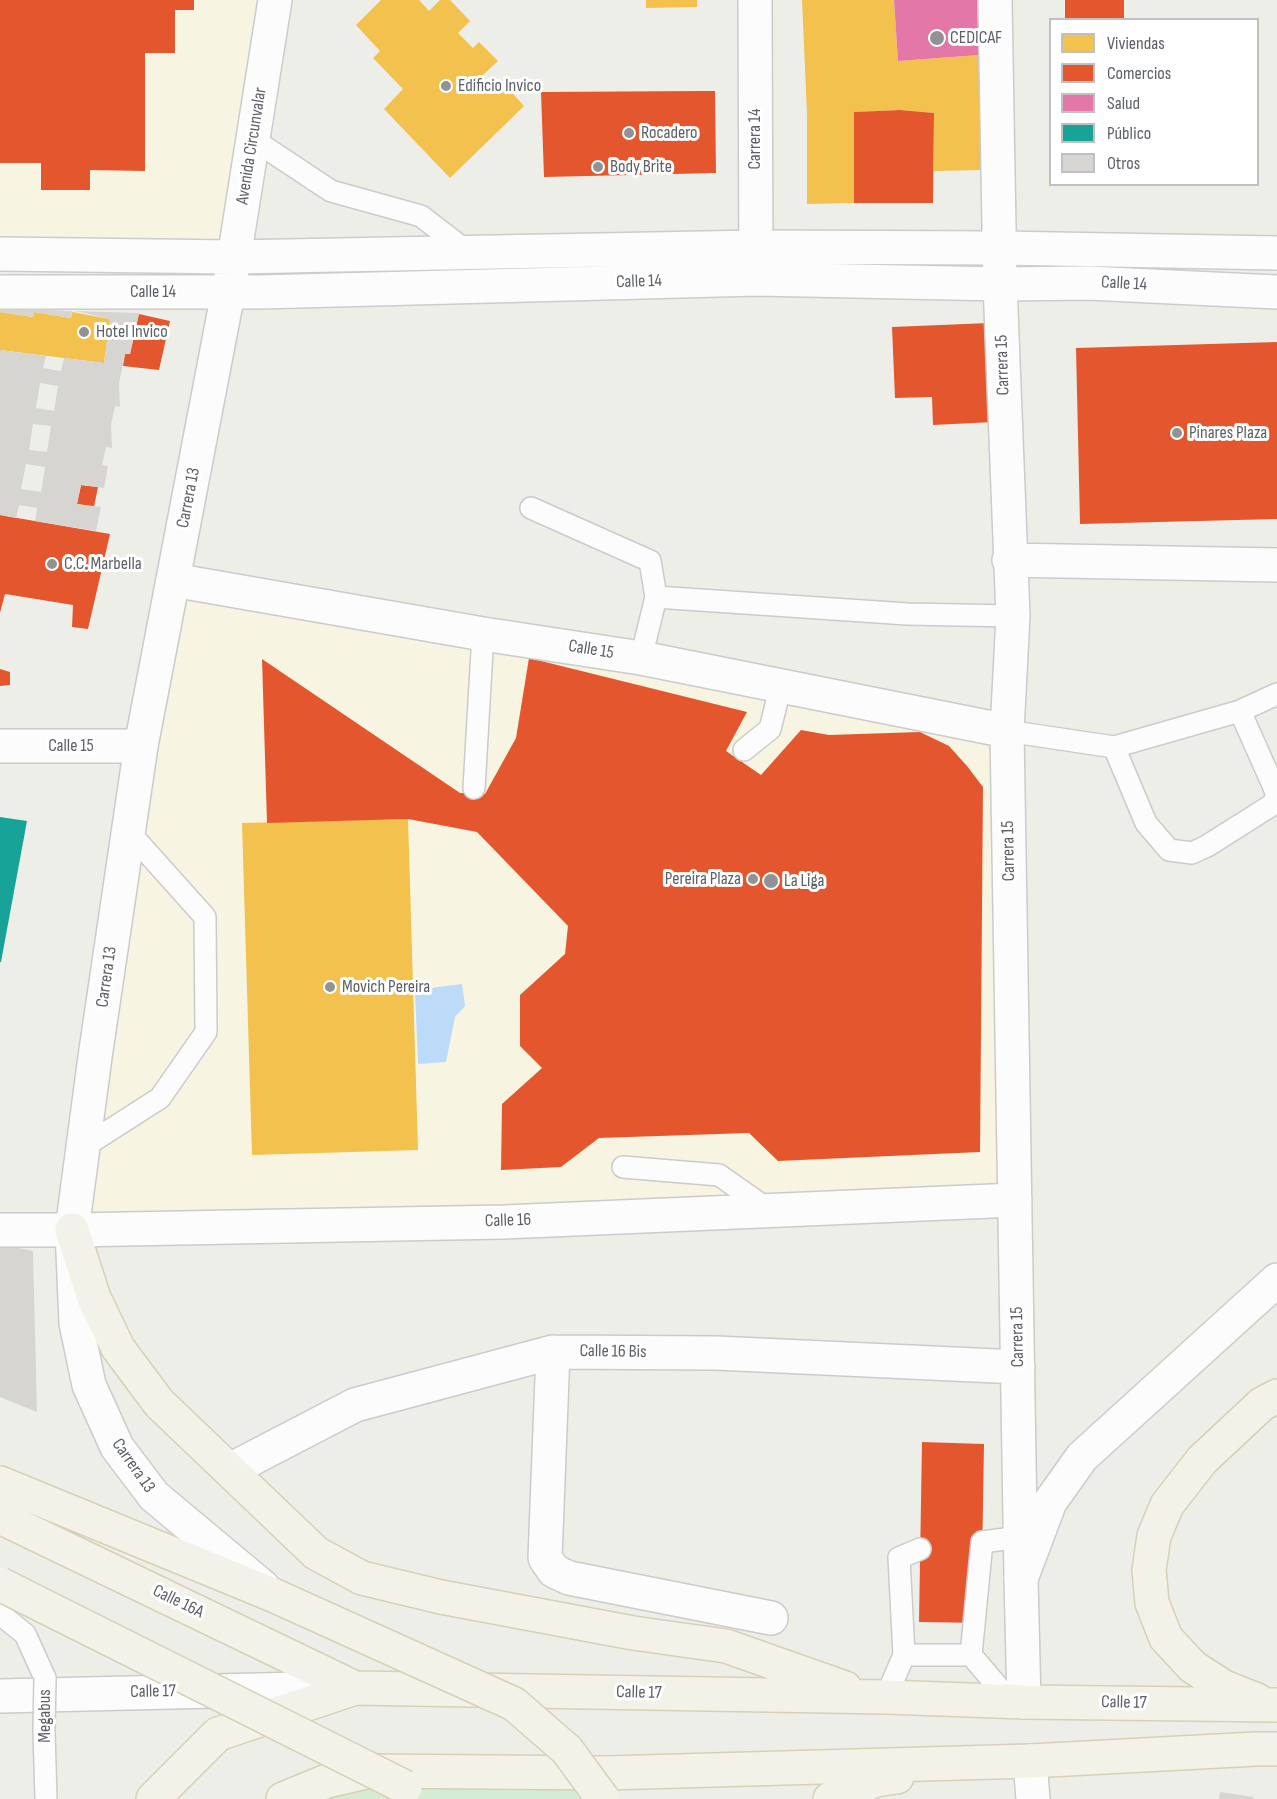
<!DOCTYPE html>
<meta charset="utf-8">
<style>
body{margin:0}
#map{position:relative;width:1277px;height:1799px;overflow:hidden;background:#eeeee9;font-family:"Sofia Sans Condensed",sans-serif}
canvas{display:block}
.legend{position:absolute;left:1049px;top:18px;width:210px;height:168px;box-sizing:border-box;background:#fff;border:2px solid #bec0c2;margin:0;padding:8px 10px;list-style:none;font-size:18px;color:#5d6167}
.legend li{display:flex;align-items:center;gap:12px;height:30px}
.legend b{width:30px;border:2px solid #bec0c2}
</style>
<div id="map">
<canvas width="1277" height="1799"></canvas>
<ul class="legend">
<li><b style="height:16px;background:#f2c14e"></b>Viviendas</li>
<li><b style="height:16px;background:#e4572e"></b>Comercios</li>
<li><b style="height:16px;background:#e377a8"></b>Salud</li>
<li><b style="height:16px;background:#17a398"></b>Público</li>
<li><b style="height:16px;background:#d6d5d2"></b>Otros</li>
</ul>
</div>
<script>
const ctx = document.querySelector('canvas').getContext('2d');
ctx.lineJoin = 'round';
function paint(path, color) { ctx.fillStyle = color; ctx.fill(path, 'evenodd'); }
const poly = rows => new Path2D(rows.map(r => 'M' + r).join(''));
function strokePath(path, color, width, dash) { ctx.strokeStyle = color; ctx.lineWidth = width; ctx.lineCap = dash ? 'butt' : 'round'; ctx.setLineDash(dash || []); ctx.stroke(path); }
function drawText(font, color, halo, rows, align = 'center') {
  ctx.font = font + ' "Sofia Sans Condensed",sans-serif'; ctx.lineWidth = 6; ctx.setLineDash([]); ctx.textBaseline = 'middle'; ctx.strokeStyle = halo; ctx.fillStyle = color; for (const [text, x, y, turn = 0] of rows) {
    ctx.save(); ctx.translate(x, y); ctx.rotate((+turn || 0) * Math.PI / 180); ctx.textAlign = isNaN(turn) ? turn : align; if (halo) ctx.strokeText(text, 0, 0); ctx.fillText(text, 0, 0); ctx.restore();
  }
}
paint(poly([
 [0,0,275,0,234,257,96,256,0,237],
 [173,580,1007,731,1015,1200,72,1230]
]), '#f7f4e2');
paint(poly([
 [583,1773,601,1799,285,1799,328,1784]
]), '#d5ecd4');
paint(poly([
 [462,984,465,1006,455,1017,446,1062,418,1064,415,990]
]), '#bcdbf8');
paint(poly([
 [381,0,419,0,429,11,440,0,450,0,470,21,458,33,473,48,479,42,498,61,482,76,496,90,503,83,524,106,450,178,384,109,403,89,373,58,380,51,356,25],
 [646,0,697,0,697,7,646,8],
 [802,0,894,0,898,61,979,55,982,170,934,171,934,113,900,110,854,112,854,203,807,204,807,114],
 [0,312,33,317,34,312,71,318,72,312,110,319,104,363,0,350],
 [408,819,418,1150,252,1155,242,823]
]), '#f2c14e');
paint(poly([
 [0,0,194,0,194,10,175,10,175,53,145,53,145,171,90,170,90,190,41,190,41,163,0,163],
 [1065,0,1124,0,1124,20,1065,20],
 [701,91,715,91,716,173,544,177,541,92],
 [900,110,934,113,933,203,854,203,854,112],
 [139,314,170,321,159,370,123,366,125,354,130,354],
 [989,323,993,422,933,425,932,397,895,398,892,327],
 [1277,342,1277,519,1080,524,1076,348],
 [81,485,98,487,94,507,77,504],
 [0,515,110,534,88,629,72,627,73,605,5,594,0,613],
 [529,658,747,712,726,751,761,775,801,730,829,735,920,732,949,746,967,766,983,787,980,1152,778,1161,749,1133,599,1138,561,1167,501,1170,502,1104,542,1068,520,1046,520,995,565,954,568,926,477,832,408,819,267,823,262,659,460,793,485,794,516,738],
 [0,669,10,672,10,685,0,686],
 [922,1442,984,1444,981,1623,919,1622]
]), '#e4572e');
paint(poly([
 [894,0,977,0,979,55,898,61]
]), '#e377a8');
paint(poly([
 [0,817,27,821,1,962,0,962]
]), '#17a398');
paint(poly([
 [0,308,72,311,71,318,34,312,33,317,0,312],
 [76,311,139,313,130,354,125,354,119,383,120,407,115,406,111,424,112,448,106,447,102,465,108,466,104,488,81,485,77,504,101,507,96,531,35,521,37,508,19,505,16,518,0,515,0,350,46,356,43,368,61,371,64,358,104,363,110,319],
 [40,383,58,386,54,411,36,408],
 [33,424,51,426,47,452,29,450],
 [26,464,45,467,41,492,21,489],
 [5,1245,33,1251,37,1412,0,1397,0,1246],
 [1220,1792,1254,1797,1253,1799,1219,1799]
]), '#d6d5d2');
const service = poly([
 [254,140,331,191,421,216,469,253],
 [531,508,650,561,656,597,907,614,1013,616],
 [641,658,656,597],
 [1007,731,1114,747,1240,711,1277,694],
 [1114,747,1146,823,1169,850,1192,853,1207,846,1272,805,1275,800,1276,792,1240,711],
 [744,750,770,729,781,685],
 [474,788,483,634],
 [82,1148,160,1098,206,1032,205,917,128,831],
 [623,1167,719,1175,769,1210],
 [0,1614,25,1634,45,1678],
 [904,1655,899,1558,920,1549],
 [971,1655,982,1542,1021,1537],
 [886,1697,904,1655,971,1655,1010,1701],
 [44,1731,46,1799]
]);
const minor = poly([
 [755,0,756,274],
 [995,0,1000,284,1013,616,1007,731,1021,1579,1024,1702],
 [1009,560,1277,565],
 [173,580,483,634,641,658,1007,731],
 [0,746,141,746],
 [0,1230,72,1230,504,1222,1015,1200],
 [553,1352,545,1558,554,1571,569,1578,771,1618],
 [230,1470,355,1405,553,1352,716,1353,1018,1367],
 [0,1696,344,1688],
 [1030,1761,1033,1799]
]);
const tertiary = poly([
 [228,293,141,746,95,1057,72,1230,76,1323,89,1385,117,1447,154,1496,263,1587]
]);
const secondary = poly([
 [0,254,234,257,755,247,1001,248,1277,253],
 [231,277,275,0],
 [0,292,260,292,757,279,1000,284,1088,283,1277,292],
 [1021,1579,1050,1502,1082,1457,1277,1280]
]);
const primary = poly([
 [72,1230,94,1298,118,1348,159,1403,316,1553,362,1578,441,1597,633,1633,726,1646,845,1688],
 [0,1483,273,1595],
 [0,1517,355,1688],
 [1257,1700,1224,1687,1193,1667,1166,1638,1152,1603,1149,1570,1154,1536,1167,1505,1202,1460,1262,1404,1277,1396],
 [153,1799,218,1734,355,1688,886,1697,1024,1702,1277,1705],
 [283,1799,327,1781,371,1771,608,1773,1030,1761,1256,1749,1277,1749],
 [830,1799,876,1780,897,1777]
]);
strokePath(service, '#cbcbcb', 24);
strokePath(minor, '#cbcbcb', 36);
strokePath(tertiary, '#cbcbcb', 36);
strokePath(secondary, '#cbcccc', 36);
strokePath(primary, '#d7d0b5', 36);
strokePath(service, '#fcfcfc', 21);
strokePath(minor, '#fcfcfc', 33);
strokePath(tertiary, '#fcfcfc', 33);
strokePath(secondary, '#fcfcfc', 33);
strokePath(primary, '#f3f2e9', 33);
const serviceBridge = poly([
 [44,1731,45,1678]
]);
const primaryBridge = poly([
 [0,1584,405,1787],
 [273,1595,514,1704,567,1750,603,1799]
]);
strokePath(serviceBridge, '#cbcbcb', 24, []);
strokePath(primaryBridge, '#d7d0b5', 36, []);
strokePath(serviceBridge, '#fcfcfc', 21);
strokePath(primaryBridge, '#f3f2e9', 33);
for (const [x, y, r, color] of [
 [937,38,8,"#909294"],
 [446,86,6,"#909294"],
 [629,133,6,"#909294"],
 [598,167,6,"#909294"],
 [84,332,6,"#909294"],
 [1177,433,6,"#909294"],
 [52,564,6,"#909294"],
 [753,879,6,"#909294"],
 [771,881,8,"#909294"],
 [330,987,6,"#909294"]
]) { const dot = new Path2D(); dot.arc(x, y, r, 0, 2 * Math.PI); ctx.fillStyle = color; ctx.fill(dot); strokePath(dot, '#fff', 2); }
drawText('18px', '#5d6167', '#fff', [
 ["CEDICAF",950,38],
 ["Edificio Invico",458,86],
 ["Rocadero",641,133],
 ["Body Brite",610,167],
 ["Hotel Invico",96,332],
 ["Pinares Plaza",1189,433],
 ["C.C. Marbella",64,564],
 ["Pereira Plaza",741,879,"right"],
 ["La Liga",784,881],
 ["Movich Pereira",342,987]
], 'left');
drawText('18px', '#5d6167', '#fff', [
 ["Carrera 14",755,139,-90],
 ["Avenida Circunvalar",252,146,-81],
 ["Calle 14",639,282,-2],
 ["Calle 14",1124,284,3],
 ["Calle 14",153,292],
 ["Carrera 15",1003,365,-92],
 ["Carrera 13",189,498,-79],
 ["Calle 15",591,650,9],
 ["Calle 15",71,746],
 ["Carrera 15",1009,851,-91],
 ["Carrera 13",107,977,-82],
 ["Calle 16",508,1221,-2],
 ["Carrera 15",1018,1337,-91],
 ["Calle 16 Bis",613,1352,1],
 ["Carrera 13",133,1466,55],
 ["Calle 16A",178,1602,26],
 ["Calle 17",153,1692,-1],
 ["Calle 17",639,1693,1],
 ["Calle 17",1124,1703,1],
 ["Megabus",45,1716,-90]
]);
</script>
